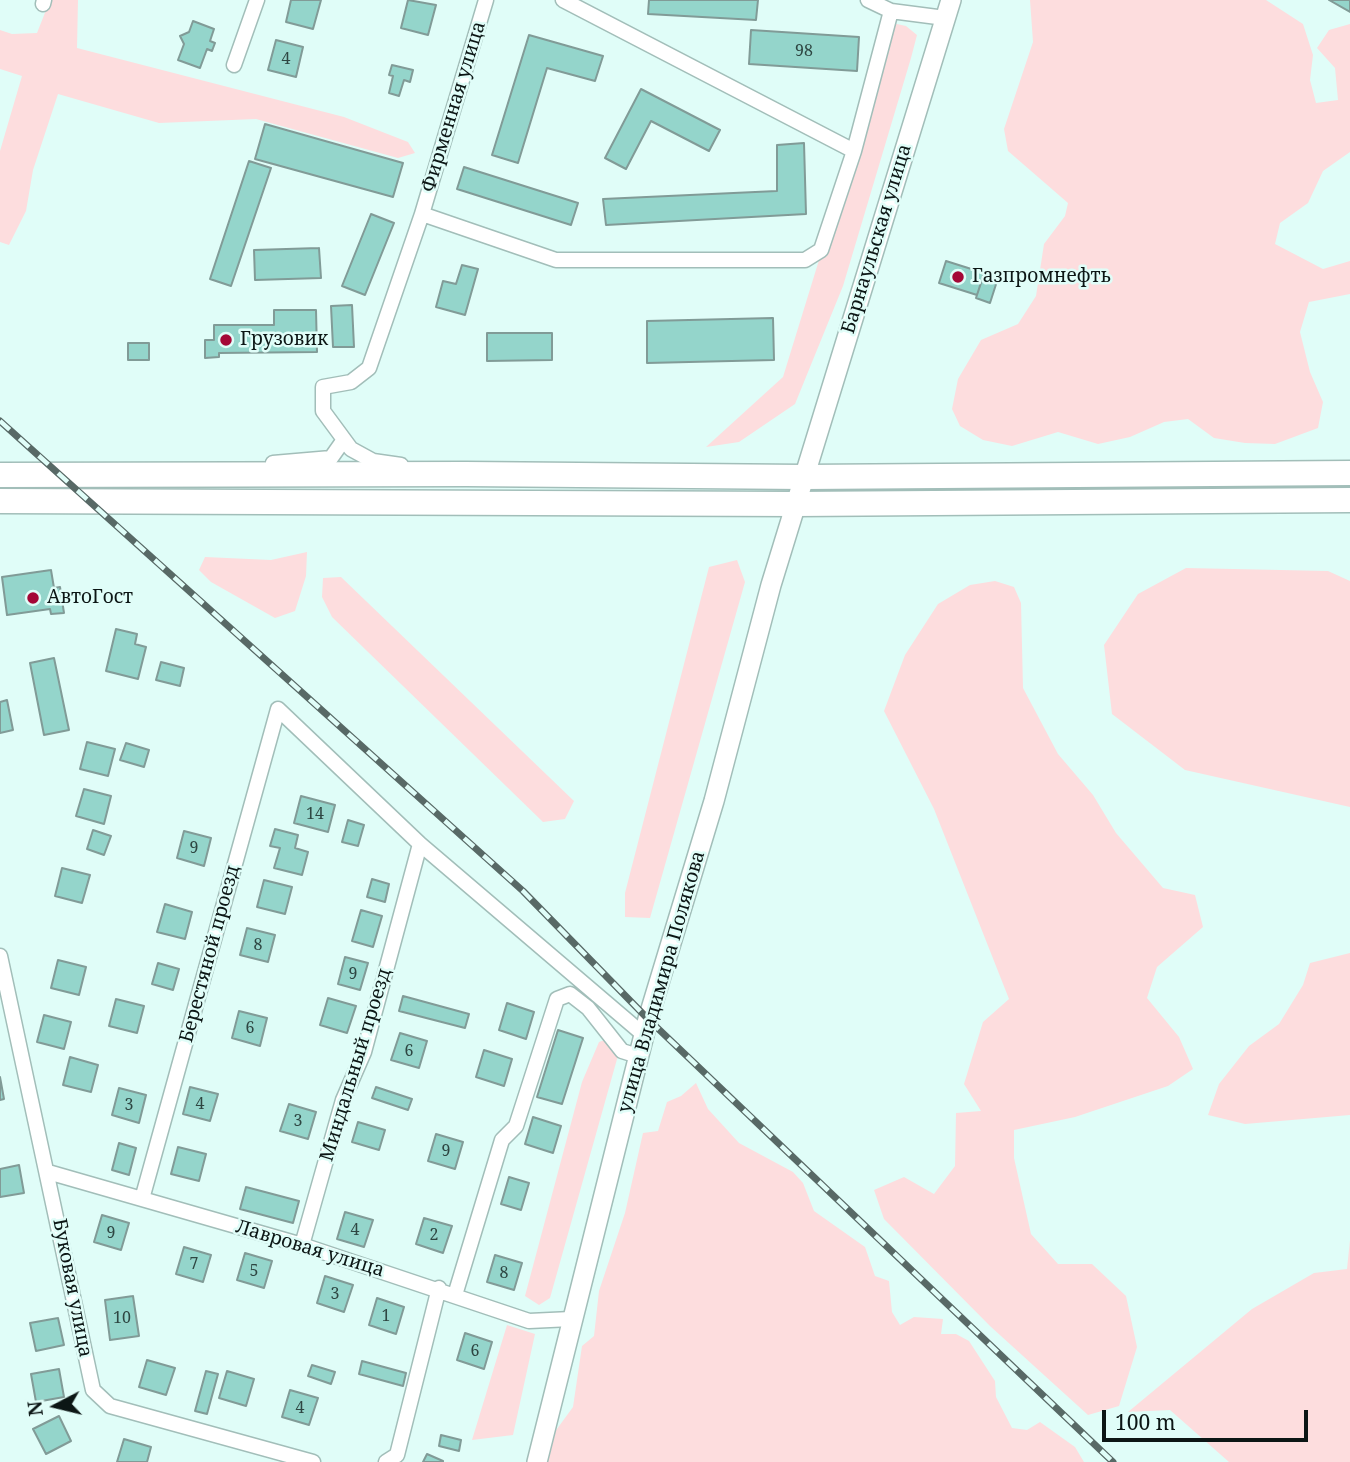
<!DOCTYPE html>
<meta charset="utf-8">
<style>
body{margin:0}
#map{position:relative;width:1350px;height:1462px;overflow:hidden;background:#e0fdf8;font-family:"Noto Serif",serif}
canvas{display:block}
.north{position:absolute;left:21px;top:1371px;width:70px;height:70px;-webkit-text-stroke:5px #e0fdf8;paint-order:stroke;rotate:263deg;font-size:19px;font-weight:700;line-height:28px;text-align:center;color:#0c1615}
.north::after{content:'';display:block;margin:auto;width:24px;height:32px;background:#0c1615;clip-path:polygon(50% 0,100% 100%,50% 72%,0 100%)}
.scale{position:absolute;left:1102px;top:1410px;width:206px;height:32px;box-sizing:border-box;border:4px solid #0c1615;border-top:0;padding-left:9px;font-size:21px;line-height:24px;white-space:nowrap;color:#0c1615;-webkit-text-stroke:5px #e0fdf8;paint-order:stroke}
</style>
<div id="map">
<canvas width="1350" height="1462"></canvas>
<div class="north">N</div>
<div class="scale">100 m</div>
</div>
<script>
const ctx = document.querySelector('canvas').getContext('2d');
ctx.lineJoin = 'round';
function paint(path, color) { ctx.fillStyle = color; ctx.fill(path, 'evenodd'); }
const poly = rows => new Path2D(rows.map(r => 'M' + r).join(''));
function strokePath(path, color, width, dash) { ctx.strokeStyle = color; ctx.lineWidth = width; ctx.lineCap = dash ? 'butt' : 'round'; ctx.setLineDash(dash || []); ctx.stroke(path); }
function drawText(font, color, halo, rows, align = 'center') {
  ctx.font = font + ' "Noto Serif",serif'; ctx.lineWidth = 5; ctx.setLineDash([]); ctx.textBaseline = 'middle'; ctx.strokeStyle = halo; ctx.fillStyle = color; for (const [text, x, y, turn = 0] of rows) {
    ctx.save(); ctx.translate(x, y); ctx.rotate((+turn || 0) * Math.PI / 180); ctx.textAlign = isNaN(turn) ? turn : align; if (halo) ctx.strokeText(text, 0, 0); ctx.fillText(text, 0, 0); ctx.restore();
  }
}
paint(poly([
 [50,0,78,0,77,48,344,117,408,142,415,153,398,158,256,119,159,123,58,94,33,170,26,211,9,245,0,242,0,151,22,76,0,69,0,30,12,34,37,33],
 [1030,0,1266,0,1303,24,1313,55,1310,80,1316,103,1338,100,1335,68,1317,48,1329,30,1350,24,1350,152,1323,171,1308,203,1280,223,1275,244,1323,269,1350,261,1350,294,1309,302,1300,332,1310,372,1323,402,1318,428,1275,444,1245,443,1214,438,1188,419,1164,422,1130,437,1098,444,1058,432,1012,446,983,440,960,426,952,409,958,379,981,340,1018,324,1036,296,1044,244,1065,216,1068,203,1008,151,1004,129,1033,42],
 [892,23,906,26,917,35,911,58,843,286,795,404,739,442,706,447,783,377],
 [307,552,306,576,295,611,275,618,211,582,199,570,205,557,271,560],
 [737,560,745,582,650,918,625,917,625,893,709,567],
 [1186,568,1328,571,1350,581,1350,807,1185,770,1112,714,1104,645,1138,594],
 [341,577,574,801,565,819,543,822,332,617,322,597,323,578],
 [995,581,1014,587,1021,603,1023,688,1058,754,1093,795,1116,833,1163,888,1195,895,1203,927,1157,967,1147,998,1179,1037,1193,1069,1168,1086,1075,1117,1014,1130,1014,1158,1031,1234,1058,1264,1092,1264,1126,1296,1137,1347,1119,1406,1088,1415,990,1326,884,1219,874,1190,904,1177,934,1194,955,1166,956,1113,981,1111,964,1084,983,1022,1009,999,934,809,884,711,905,655,938,604,970,585],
 [1350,953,1350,1115,1245,1124,1208,1115,1219,1084,1249,1046,1279,1024,1303,985,1310,963],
 [610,1038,619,1052,550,1298,539,1305,525,1296,582,1082,599,1042],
 [696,1083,708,1109,739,1143,793,1172,803,1183,814,1211,865,1247,875,1276,889,1281,892,1312,900,1325,914,1317,943,1319,941,1334,956,1334,969,1341,995,1381,996,1397,1012,1428,1027,1430,1040,1422,1075,1447,1084,1462,546,1462,554,1433,573,1407,582,1346,594,1336,599,1291,625,1213,643,1133,658,1131,667,1102,681,1096],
 [1350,1240,1350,1462,1229,1462,1170,1410,1128,1412,1252,1309,1314,1273,1347,1269],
 [507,1325,535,1334,513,1435,472,1440]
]), '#fdddde');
const building = poly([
 [291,0,321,0,313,29,286,22,291,0],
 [408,0,436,5,428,35,401,28,408,0],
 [649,0,758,0,756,20,648,14,649,0],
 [1329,0,1350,0,1350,12,1329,0],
 [193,21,214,29,210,41,215,43,212,51,207,49,200,68,178,60,184,44,180,36,189,32,193,21],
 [751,30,859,37,857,71,749,64,751,30],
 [529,35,603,56,595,81,547,68,518,163,492,155,529,35],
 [276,40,303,47,296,77,268,70,276,40],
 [392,65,413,70,410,82,404,80,399,96,389,93,393,76,389,75,392,65],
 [641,89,720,130,709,151,651,121,626,169,605,158,641,89],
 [265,124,403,163,393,197,255,159,265,124],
 [804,143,806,214,606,225,603,199,777,191,777,145,804,143],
 [249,161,271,168,231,286,210,279,249,161],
 [464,167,578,203,571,225,457,189,464,167],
 [371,214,394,223,365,295,342,286,371,214],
 [319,248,321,278,255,280,254,250,319,248],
 [946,261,984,273,977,295,939,283,946,261],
 [462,265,478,269,465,315,436,307,443,281,456,284,462,265],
 [985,271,999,275,990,303,976,298,985,271],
 [352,305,354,347,333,347,331,306,352,305],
 [274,310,316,310,317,352,219,353,219,357,205,358,205,340,214,340,214,325,274,325,274,310],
 [773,318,774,360,647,363,647,321,773,318],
 [487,333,552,333,552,360,487,361,487,333],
 [128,343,149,343,149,360,128,360,128,343],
 [51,570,54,588,60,587,64,613,51,614,50,609,7,615,2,577,51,570],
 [116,629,137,634,135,644,146,647,138,679,106,671,116,629],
 [54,658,69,730,44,735,30,663,54,658],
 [161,662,184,668,180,686,156,680,161,662],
 [7,700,13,730,0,733,0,702,7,700],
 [87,742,115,749,108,776,80,769,87,742],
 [126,743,149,750,144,767,120,760,126,743],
 [84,789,111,796,104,824,76,816,84,789],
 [301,796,335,805,328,832,294,823,301,796],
 [348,820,364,825,358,846,342,842,348,820],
 [275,829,298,835,295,848,308,852,302,875,274,868,280,848,270,846,275,829],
 [93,830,111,836,104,855,87,849,93,830],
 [184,831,211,838,204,866,177,858,184,831],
 [62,868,90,875,82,903,55,896,62,868],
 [372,879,389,884,385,902,367,897,372,879],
 [264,880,292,887,285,914,257,907,264,880],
 [165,904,192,912,185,939,157,932,165,904],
 [361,910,382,916,373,947,352,941,361,910],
 [247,928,275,935,268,962,240,955,247,928],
 [345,957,368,963,360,990,338,984,345,957],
 [58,960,86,967,79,995,51,988,58,960],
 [158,963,179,969,173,990,152,984,158,963],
 [403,996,469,1014,465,1028,399,1011,403,996],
 [328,998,356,1006,347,1033,320,1025,328,998],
 [116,999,144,1006,137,1033,109,1026,116,999],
 [507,1003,534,1012,526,1039,499,1030,507,1003],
 [239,1011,267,1018,260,1046,232,1038,239,1011],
 [44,1015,71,1022,64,1049,37,1042,44,1015],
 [558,1030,583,1038,562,1104,537,1097,558,1030],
 [400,1033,427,1041,419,1068,391,1060,400,1033],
 [484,1050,512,1059,504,1086,476,1077,484,1050],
 [70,1057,98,1065,91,1092,63,1085,70,1057],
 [0,1077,4,1099,0,1100,0,1077],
 [190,1087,218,1094,210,1121,183,1114,190,1087],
 [376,1087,412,1099,408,1110,372,1098,376,1087],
 [119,1088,146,1095,139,1123,112,1115,119,1088],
 [289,1104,316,1112,308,1139,280,1131,289,1104],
 [533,1117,561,1126,553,1153,525,1144,533,1117],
 [358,1122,385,1130,379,1150,352,1142,358,1122],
 [436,1134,463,1142,455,1169,428,1161,436,1134],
 [119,1143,136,1148,129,1175,112,1170,119,1143],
 [178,1147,206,1154,199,1181,171,1174,178,1147],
 [19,1165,24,1193,0,1197,0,1169,19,1165],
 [509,1177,529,1183,521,1210,501,1204,509,1177],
 [246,1187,299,1201,293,1223,240,1209,246,1187],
 [345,1212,373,1220,364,1247,337,1239,345,1212],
 [102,1215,129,1223,121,1250,94,1242,102,1215],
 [424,1218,452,1226,443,1253,416,1244,424,1218],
 [184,1247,211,1255,203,1282,176,1274,184,1247],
 [245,1253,272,1261,264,1288,237,1280,245,1253],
 [495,1255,522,1263,514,1290,487,1282,495,1255],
 [325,1276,353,1285,344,1312,317,1303,325,1276],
 [133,1296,139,1336,110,1340,105,1300,133,1296],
 [377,1298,404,1307,396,1334,369,1325,377,1298],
 [58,1318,64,1345,36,1351,30,1323,58,1318],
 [465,1333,492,1342,484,1369,457,1360,465,1333],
 [147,1360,175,1368,166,1395,139,1387,147,1360],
 [362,1361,406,1373,403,1386,359,1374,362,1361],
 [312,1365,335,1372,331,1384,308,1376,312,1365],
 [59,1369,64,1397,36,1402,31,1374,59,1369],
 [206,1371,218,1374,207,1414,195,1411,206,1371],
 [227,1371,254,1379,246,1406,219,1398,227,1371],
 [290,1390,318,1398,309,1425,282,1417,290,1390],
 [59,1416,71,1441,46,1454,33,1429,59,1416],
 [441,1435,461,1440,459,1451,439,1446,441,1435],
 [124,1439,151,1447,147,1462,117,1462,124,1439],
 [427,1454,443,1461,443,1462,423,1462,427,1454]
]);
paint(building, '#94d5cb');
strokePath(building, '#819b97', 2);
const minor = poly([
 [563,0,854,151],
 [868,0,891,11,945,18],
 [43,4,44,0],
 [234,65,257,0],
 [422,214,486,0],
 [273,463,331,458,343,441],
 [401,465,373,461,351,449,323,411,323,387,351,382,369,368,422,214,556,260,805,260,821,250,854,151,891,11],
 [0,956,93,1390,110,1406,313,1462],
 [48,1172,302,1245,529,1321,571,1319],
 [142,1199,278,709,420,844,644,1035],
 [302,1245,343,1100,364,1052,420,844],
 [455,1295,502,1140,516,1126,557,999,570,994,588,1008,622,1051,638,1056],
 [386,1462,397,1455,439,1288]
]);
const tertiary = poly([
 [537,1462,648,1019,714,801,771,585,951,0]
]);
const trunk = poly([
 [0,475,466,474,804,477,1350,473],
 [0,501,796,504,1350,500]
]);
strokePath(minor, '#a2beb9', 17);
strokePath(tertiary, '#a2beb9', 22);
strokePath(trunk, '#a2beb9', 27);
strokePath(minor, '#fff', 14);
strokePath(tertiary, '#fff', 19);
strokePath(trunk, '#fff', 24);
const rail = poly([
 [0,421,523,891,648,1019,1113,1462]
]);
strokePath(rail, '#586966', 7);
strokePath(rail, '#e0fdf8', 4.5, [13]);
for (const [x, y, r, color] of [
 [958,277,7,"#a40837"],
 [226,340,7,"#a40837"],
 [33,598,7,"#a40837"]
]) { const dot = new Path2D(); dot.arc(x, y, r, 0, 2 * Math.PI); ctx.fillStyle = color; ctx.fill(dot); strokePath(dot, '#e0fdf8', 2.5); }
drawText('16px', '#2e4642', null, [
 ["98",804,51],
 ["4",286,59],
 ["14",315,814],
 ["9",194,848],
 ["8",258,945],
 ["9",353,974],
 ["6",250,1028],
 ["6",409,1051],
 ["4",200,1104],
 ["3",129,1105],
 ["3",298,1121],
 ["9",446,1151],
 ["4",355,1230],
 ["9",111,1233],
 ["2",434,1235],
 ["7",194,1264],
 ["5",254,1271],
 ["8",504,1273],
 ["3",335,1294],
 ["1",386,1316],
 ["10",122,1318],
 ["6",475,1351],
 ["4",300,1408]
]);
drawText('19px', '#0c1615', '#e0fdf8', [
 ["Фирменная улица",454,107,-73],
 ["Барнаульская улица",877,239,-73],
 ["Берестяной проезд",210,954,-75],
 ["улица Владимира Полякова",662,982,-74],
 ["Миндальный проезд",356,1065,-73],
 ["Лавровая улица",310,1249,17],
 ["Буковая улица",72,1288,79]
]);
drawText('19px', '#0c1615', '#e0fdf8', [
 ["Газпромнефть",972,277],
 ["Грузовик",240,340],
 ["АвтоГост",47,598]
], 'left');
</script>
